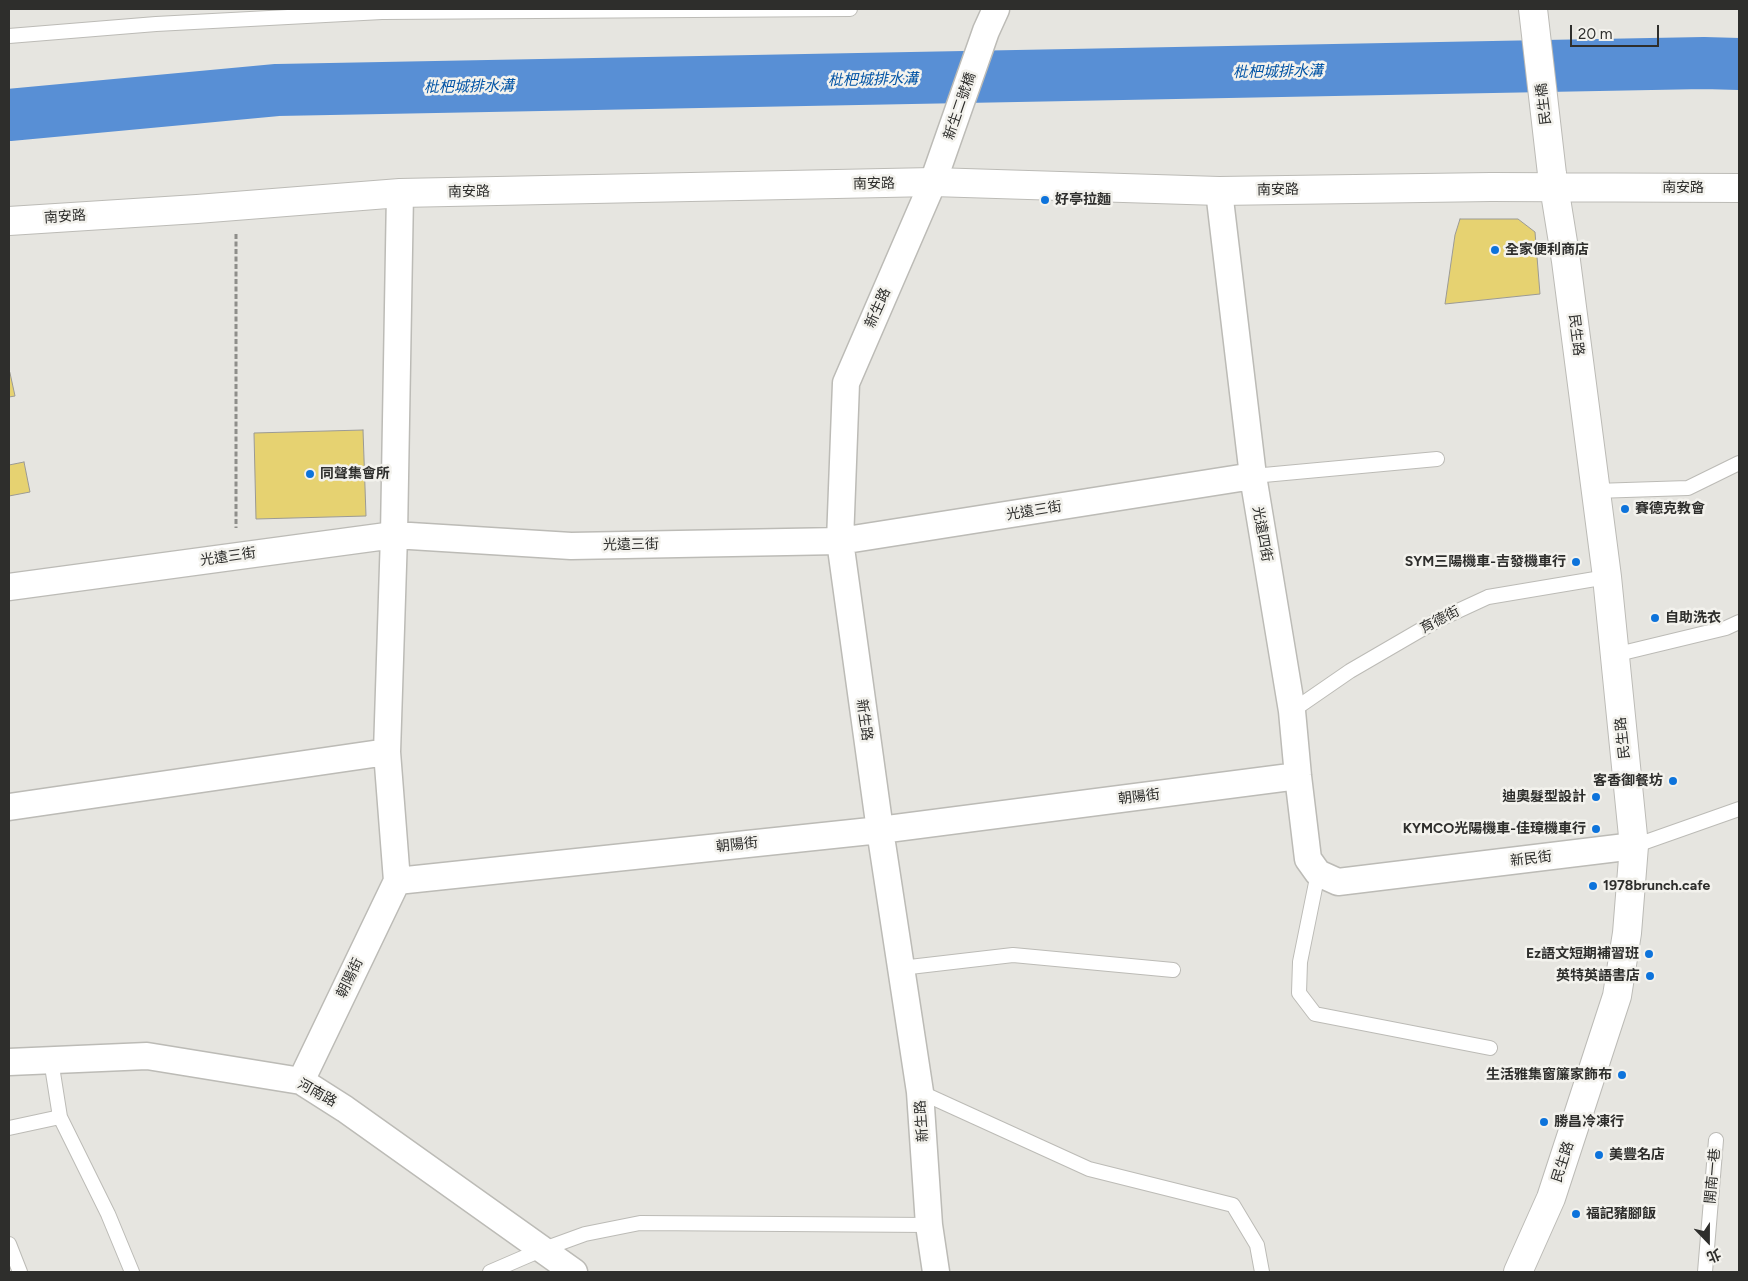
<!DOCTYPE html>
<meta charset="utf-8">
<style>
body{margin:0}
#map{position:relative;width:1748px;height:1281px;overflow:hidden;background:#e6e5e0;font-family:Figtree,"Noto Sans TC",sans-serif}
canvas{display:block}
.frame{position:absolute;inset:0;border:10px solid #2e2e2c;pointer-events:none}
.north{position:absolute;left:1683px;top:1216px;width:50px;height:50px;-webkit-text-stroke:4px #f3f2ed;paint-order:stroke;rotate:158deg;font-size:14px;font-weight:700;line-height:20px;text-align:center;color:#2e2e2c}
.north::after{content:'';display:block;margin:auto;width:18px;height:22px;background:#2e2e2c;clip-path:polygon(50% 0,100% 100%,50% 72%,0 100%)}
.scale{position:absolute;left:1570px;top:25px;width:89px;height:22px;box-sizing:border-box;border:2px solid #2e2e2c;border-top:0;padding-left:6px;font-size:15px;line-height:18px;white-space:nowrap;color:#2e2e2c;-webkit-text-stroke:4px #f3f2ed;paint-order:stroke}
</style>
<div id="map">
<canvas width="1748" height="1281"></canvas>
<div class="frame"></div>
<div class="north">北</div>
<div class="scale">20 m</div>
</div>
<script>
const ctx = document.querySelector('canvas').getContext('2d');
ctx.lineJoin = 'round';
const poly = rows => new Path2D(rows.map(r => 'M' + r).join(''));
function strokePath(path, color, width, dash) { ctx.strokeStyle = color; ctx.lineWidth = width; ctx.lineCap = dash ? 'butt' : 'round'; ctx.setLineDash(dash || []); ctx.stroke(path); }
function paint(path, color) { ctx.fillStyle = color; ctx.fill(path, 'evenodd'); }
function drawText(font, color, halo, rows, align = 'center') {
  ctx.font = font + ' Figtree,"Noto Sans TC",sans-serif'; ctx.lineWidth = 5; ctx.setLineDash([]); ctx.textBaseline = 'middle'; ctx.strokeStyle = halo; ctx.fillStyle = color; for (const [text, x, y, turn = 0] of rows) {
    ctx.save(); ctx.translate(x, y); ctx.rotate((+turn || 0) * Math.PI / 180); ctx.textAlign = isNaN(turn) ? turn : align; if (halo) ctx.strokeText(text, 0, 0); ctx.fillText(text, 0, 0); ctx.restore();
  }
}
strokePath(poly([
 [9,115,277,90,1704,63,1739,64]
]), '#588fd5', 52);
const building = poly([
 [1460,219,1518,219,1535,232,1540,294,1445,304,1455,235,1460,219],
 [10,373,15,396,9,397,9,374,10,373],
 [363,430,366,516,256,519,254,433,363,430],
 [24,462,30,492,9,496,9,465,24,462]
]);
paint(building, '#e6d271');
strokePath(building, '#9b9a95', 1);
const lane = poly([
 [9,36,156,24,382,12,850,9],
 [1253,476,1437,459],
 [1595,491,1688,488,1739,463],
 [1614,655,1726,628,1739,622],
 [1292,711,1350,671,1436,621,1488,597,1607,577],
 [1634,846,1739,809],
 [1318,873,1300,962,1299,993,1315,1014,1490,1048],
 [901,968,1013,955,1173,970],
 [51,1060,60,1117,108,1214,132,1272],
 [920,1092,1089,1169,1233,1205,1257,1245,1262,1272],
 [9,1128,60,1117],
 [9,1244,20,1272],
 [490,1272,541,1250,585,1234,640,1223,929,1225],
 [1705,1272,1716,1140]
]);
const street = poly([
 [1219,191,1253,476,1292,711,1298,776,1308,859,1318,873,1338,882,1634,846],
 [9,587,394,535,571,546,840,541,1253,476],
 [9,807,387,752],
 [397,881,387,752,394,535,400,193],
 [9,1062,147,1056,301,1081,345,1109,574,1272],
 [301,1081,397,881,880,830,1298,776],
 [936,1272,929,1225,920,1092,880,830,840,541,846,383,933,182,986,31,996,9]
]);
const secondary = poly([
 [9,221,197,209,400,193,933,182,1219,191,1491,187,1739,188],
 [1518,1272,1551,1198,1617,996,1627,933,1634,846,1607,577,1566,261,1552,174,1533,9]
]);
strokePath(lane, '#bcbbb6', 16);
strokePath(street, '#bcbbb6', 29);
strokePath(secondary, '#bcbbb6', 30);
strokePath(poly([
 [236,234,236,528]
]), '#8e8e8a', 3, [5, 2.5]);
strokePath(lane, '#fff', 14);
strokePath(street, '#fff', 26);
strokePath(secondary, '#fff', 28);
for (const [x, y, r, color] of [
 [1045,200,5,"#0d73db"],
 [1495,250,5,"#0d73db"],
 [310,474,5,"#0d73db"],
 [1625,509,5,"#0d73db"],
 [1576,562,5,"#0d73db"],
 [1655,618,5,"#0d73db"],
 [1673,781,5,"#0d73db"],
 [1596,797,5,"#0d73db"],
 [1596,829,5,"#0d73db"],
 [1593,886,5,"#0d73db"],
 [1649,954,5,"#0d73db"],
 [1650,976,5,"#0d73db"],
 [1622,1075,5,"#0d73db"],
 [1544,1122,5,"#0d73db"],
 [1599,1155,5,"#0d73db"],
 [1576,1214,5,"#0d73db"]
]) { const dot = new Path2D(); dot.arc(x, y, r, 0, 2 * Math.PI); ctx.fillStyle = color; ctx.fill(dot); strokePath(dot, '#f3f2ed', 2); }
drawText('14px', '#2e2e2c', '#f3f2ed', [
 ["民生橋",1544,104,-97],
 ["新生二號橋",960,106,-71],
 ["南安路",874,184,-1],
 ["南安路",1683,188],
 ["南安路",1278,190,-1],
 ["南安路",469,192,-1],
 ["南安路",65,217,-4],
 ["新生路",878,308,-66],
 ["民生路",1576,335,83],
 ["光遠三街",1034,511,-9],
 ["光遠四街",1262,534,80],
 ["光遠三街",631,545,-1],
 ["光遠三街",228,557,-8],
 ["育德街",1440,620,-27],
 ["新生路",864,720,82],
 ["民生路",1623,738,-96],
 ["朝陽街",1139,797,-7],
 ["朝陽街",737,845,-6],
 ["新民街",1531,859,-7],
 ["朝陽街",350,978,-64],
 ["河南路",317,1093,29],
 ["新生路",922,1121,-94],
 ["民生路",1563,1162,-72],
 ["開南一巷",1713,1176,-85]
]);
drawText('bold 14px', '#2e2e2c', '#f3f2ed', [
 ["好亭拉麵",1055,200],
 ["全家便利商店",1505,250],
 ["同聲集會所",320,474],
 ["賽德克教會",1635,509],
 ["SYM三陽機車-吉發機車行",1566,562,"right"],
 ["自助洗衣",1665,618],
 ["客香御餐坊",1663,781,"right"],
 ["迪奧髮型設計",1586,797,"right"],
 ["KYMCO光陽機車-佳璋機車行",1586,829,"right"],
 ["1978brunch.cafe",1603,886],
 ["Ez語文短期補習班",1639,954,"right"],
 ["英特英語書店",1640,976,"right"],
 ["生活雅集窗簾家飾布",1612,1075,"right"],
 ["勝昌冷凍行",1554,1122],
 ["美豐名店",1609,1155],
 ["福記豬腳飯",1586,1214]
], 'left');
drawText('italic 15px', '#0053a5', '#f3f2ed', [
 ["枇杷城排水溝",1278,72,-1],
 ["枇杷城排水溝",873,80,-1],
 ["枇杷城排水溝",469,87,-1]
]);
</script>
